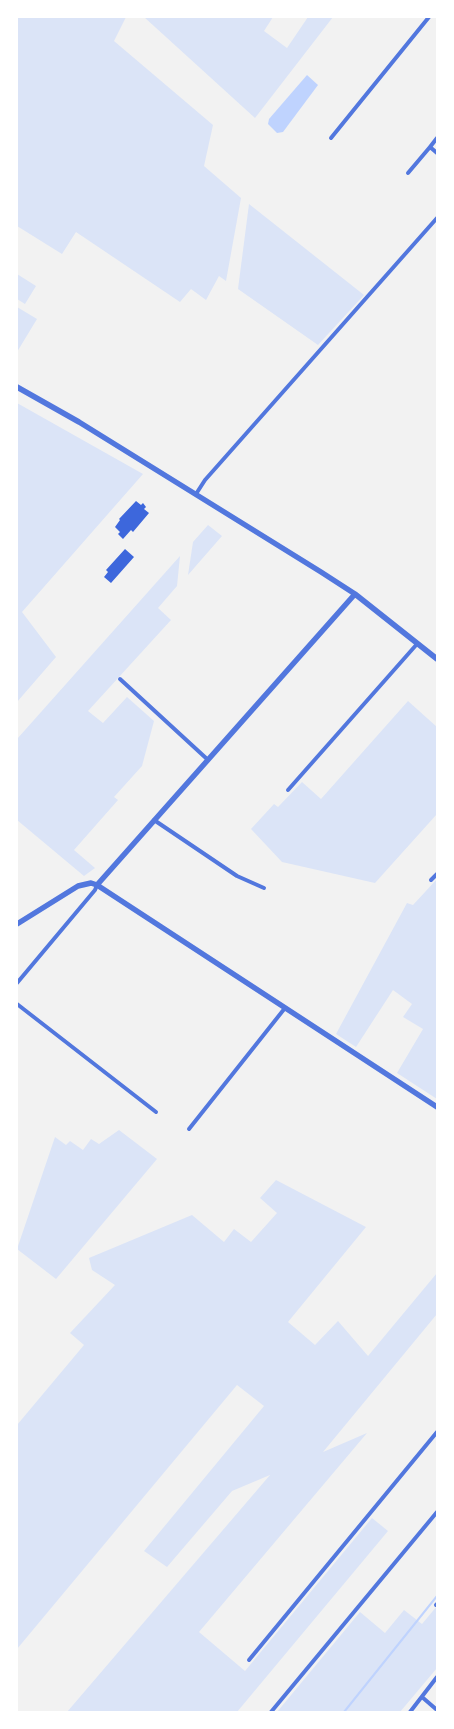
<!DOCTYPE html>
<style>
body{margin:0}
#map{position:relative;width:454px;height:1729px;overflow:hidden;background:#f2f2f2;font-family:"Roboto Serif",serif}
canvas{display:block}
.frame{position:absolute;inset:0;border:18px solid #fff;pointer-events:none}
</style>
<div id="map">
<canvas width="454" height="1729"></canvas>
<div class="frame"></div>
</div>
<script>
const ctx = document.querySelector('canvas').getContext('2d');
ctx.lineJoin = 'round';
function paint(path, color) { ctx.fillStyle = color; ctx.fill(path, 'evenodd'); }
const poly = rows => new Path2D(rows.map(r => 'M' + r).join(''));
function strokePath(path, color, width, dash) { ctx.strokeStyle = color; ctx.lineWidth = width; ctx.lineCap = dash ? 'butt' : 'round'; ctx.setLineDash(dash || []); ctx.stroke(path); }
paint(poly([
 [17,17,126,17,114,41,213,125,204,166,241,198,226,281,219,276,206,300,191,289,180,302,76,232,62,254,17,226],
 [144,17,273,17,264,31,287,48,308,17,333,17,255,118],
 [249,204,364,295,318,345,238,289],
 [17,274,36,286,25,304,17,299],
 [17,307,37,319,17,352],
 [17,403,143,474,22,612,56,657,17,702],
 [208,525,222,536,188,575,193,542],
 [180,556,177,586,158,608,171,620,88,711,103,723,127,697,154,721,142,766,114,797,118,800,74,850,95,868,84,876,17,820,17,739],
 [408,701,437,727,437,814,375,883,282,862,251,829,274,804,278,807,302,782,321,799],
 [437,879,437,1099,397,1073,423,1029,403,1017,412,1004,393,990,356,1047,336,1034,407,903,413,905],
 [119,1130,157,1159,56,1279,17,1249,55,1137,66,1145,70,1141,83,1150,91,1139,99,1144],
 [276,1180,366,1227,288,1322,315,1345,338,1321,368,1356,437,1273,437,1314,323,1452,367,1433,199,1632,245,1671,372,1518,388,1531,237,1712,67,1712,270,1475,232,1491,167,1567,144,1551,264,1406,237,1385,17,1649,17,1425,84,1345,70,1333,115,1285,92,1270,89,1258,192,1215,224,1242,234,1229,251,1242,277,1213,260,1198],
 [437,1606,437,1668,400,1712,277,1712,360,1612,385,1633,404,1610,422,1624]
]), '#dbe4f7');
paint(poly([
 [307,75,318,85,283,132,277,133,268,124,269,119]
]), '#bfd3fe');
strokePath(poly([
 [344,1712,437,1596]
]), '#bfd3fe', 2);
paint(poly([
 [136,501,141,505,143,503,146,507,144,509,149,513,133,532,131,530,123,539,118,534,120,532,115,527,120,520,119,519],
 [125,549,134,557,111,583,104,577,108,572,106,570]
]), '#3d67dc');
strokePath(poly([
 [331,138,429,17],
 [430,147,437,138],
 [408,173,430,147,437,153],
 [196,494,205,480,437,218],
 [120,679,207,759],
 [288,790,417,644],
 [154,820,237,876,264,888],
 [431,880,437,874],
 [17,983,95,890,97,885],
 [17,1004,156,1112],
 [189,1129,285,1008],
 [436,1605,437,1604],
 [249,1660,437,1432],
 [422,1697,437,1710],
 [271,1712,437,1512],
 [410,1712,437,1677]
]), '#5277de', 4);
strokePath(poly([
 [17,387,79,422,321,572,355,594,437,659],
 [97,885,355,594],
 [17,924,78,886,91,883,97,885,437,1107]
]), '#5277de', 5.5);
</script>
